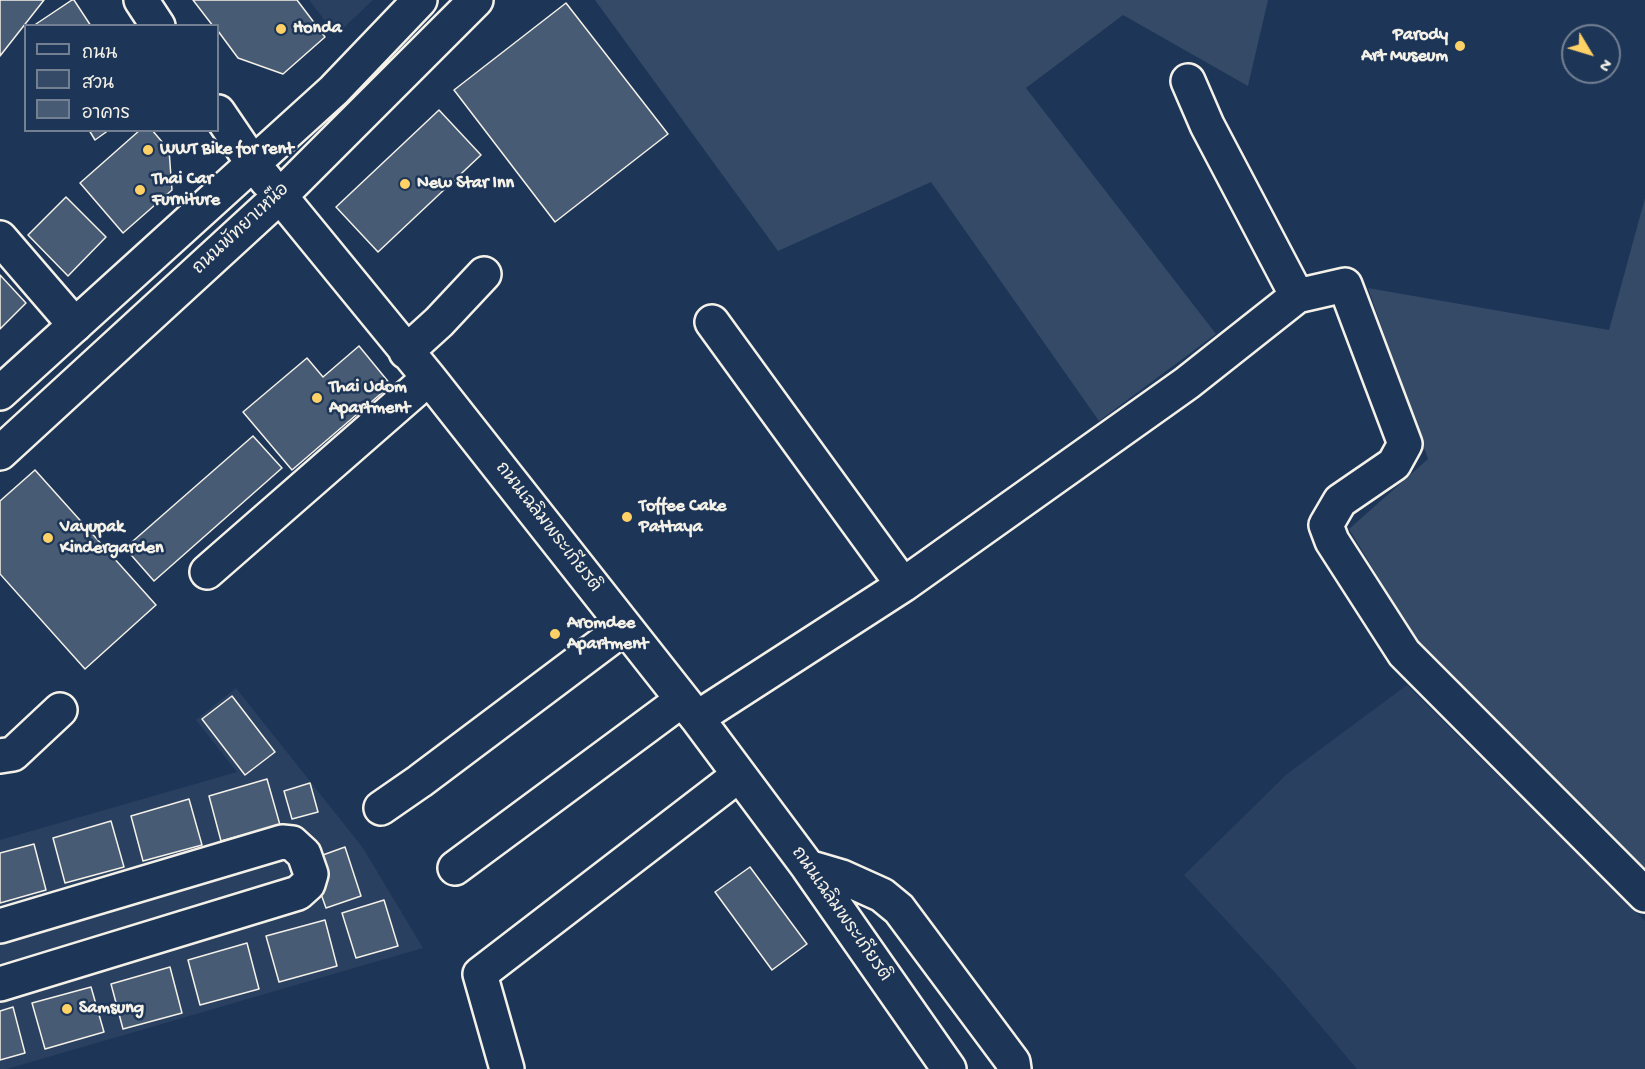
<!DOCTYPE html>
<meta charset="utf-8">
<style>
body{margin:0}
#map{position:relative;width:1645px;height:1069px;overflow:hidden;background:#1d3557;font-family:"Gochi Hand","Playpen Sans Thai",sans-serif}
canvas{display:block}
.legend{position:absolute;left:24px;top:24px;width:195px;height:108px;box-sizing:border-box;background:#1d3557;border:2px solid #738091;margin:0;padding:8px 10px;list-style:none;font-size:18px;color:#f4f1e8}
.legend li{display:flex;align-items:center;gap:12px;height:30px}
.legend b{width:30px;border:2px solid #738091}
.north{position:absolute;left:1561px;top:24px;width:60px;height:60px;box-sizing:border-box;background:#1d3557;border:2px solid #738091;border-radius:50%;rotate:128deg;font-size:16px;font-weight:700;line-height:24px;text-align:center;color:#f4f1e8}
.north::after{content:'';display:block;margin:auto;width:21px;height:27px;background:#ffd166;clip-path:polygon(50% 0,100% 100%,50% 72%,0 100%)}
</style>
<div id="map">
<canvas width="1645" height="1069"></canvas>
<ul class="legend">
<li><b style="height:8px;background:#1d3557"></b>ถนน</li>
<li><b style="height:16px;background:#354a67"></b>สวน</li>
<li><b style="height:16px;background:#485b74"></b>อาคาร</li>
</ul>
<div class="north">N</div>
</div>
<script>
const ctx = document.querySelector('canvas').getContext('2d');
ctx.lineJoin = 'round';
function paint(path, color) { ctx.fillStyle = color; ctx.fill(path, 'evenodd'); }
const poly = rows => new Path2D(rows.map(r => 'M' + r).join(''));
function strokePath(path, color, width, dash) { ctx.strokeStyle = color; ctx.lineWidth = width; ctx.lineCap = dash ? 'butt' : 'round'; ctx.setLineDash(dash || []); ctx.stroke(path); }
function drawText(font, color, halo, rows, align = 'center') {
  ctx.font = font + ' "Gochi Hand","Playpen Sans Thai",sans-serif'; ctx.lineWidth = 5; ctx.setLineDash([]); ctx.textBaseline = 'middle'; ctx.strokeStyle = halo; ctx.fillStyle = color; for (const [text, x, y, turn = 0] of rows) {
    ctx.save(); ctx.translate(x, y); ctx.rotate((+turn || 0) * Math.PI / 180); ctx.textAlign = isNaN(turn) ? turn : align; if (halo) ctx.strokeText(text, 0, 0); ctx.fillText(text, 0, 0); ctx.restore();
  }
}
paint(poly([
 [309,0,373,0,336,35],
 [1407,685,1645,921,1645,1069,1357,1069,1279,977,1184,875,1287,774],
 [236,688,363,848,423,948,7,1069,0,1069,0,840,237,772,196,720]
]), '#2a4060');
paint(poly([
 [595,0,1268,0,1248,86,1123,15,1026,88,1216,334,1099,421,931,182,778,251],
 [1645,198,1645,873,1419,645,1349,529,1428,459,1368,288,1609,330]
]), '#354a67');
const building = poly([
 [0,0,44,0,0,56,0,0],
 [72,0,74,0,91,26,33,26,72,0],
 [193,0,297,0,325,37,283,74,238,58,218,31,218,26,213,26,193,0],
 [566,3,668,134,555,222,454,90,566,3],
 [439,110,481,155,378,252,336,207,439,110],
 [89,130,109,130,95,140,89,130],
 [140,130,152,130,169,150,172,190,123,233,80,183,140,130],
 [66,197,106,237,68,276,28,235,66,197],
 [0,275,26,303,0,329,0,275],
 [359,346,391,385,292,470,243,412,307,358,323,377,359,346],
 [253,436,282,468,154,581,125,548,253,436],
 [35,470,156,605,85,669,0,574,0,501,35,470],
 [232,696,275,752,245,775,202,719,232,696],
 [267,779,280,825,221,841,209,796,267,779],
 [310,783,318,812,292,819,284,791,310,783],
 [189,799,202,845,143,861,131,816,189,799],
 [111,821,124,867,65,883,53,838,111,821],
 [34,844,46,890,0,903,0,853,34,844],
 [345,847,361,896,326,908,309,860,345,847],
 [750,867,807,944,772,970,715,892,750,867],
 [384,900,398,946,356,958,342,913,384,900],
 [325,920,337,966,279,982,266,936,325,920],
 [247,943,259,989,200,1005,188,960,247,943],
 [170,967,182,1013,123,1029,111,984,170,967],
 [91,987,104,1032,45,1049,32,1003,91,987],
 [13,1007,25,1053,0,1060,0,1011,13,1007]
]);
paint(building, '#485b74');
strokePath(building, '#f4f1e8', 1.5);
const minor = poly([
 [1188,81,1207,125,1297,296],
 [280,196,429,378,697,718,808,867,949,1069],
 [0,238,75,325],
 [712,322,903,585],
 [406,352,439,322,484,274],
 [207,572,429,378],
 [697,718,903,585,1187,383,1297,296,1345,285,1405,444,1394,464,1340,501,1326,525,1332,541,1404,653,1645,895],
 [0,756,13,754,60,710],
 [381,808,420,781,625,627],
 [808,867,842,877,882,895,899,909,1013,1062,1014,1069],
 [455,868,682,700],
 [0,926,282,842,292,843,304,854,311,874,308,884,298,893,0,984],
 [507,1069,480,974,739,775]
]);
const major = poly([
 [141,0,158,26],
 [218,112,254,165,267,181],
 [0,393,334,90,420,0],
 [0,453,280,196,476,0]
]);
strokePath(minor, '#f4f1e8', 38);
strokePath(major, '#f4f1e8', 38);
strokePath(minor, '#1d3557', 33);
strokePath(major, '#1d3557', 33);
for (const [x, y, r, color] of [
 [281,29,6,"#ffd166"],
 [1460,46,6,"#ffd166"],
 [148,150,6,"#ffd166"],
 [405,184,6,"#ffd166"],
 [140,190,6,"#ffd166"],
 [317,398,6,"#ffd166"],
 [627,517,6,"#ffd166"],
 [48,538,6,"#ffd166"],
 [555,634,6,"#ffd166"],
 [67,1009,6,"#ffd166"]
]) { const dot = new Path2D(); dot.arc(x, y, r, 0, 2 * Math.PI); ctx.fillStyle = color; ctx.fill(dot); strokePath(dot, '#1d3557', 2); }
drawText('bold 18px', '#f4f1e8', '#1d3557', [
 ["Honda",293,29],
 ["Parody",1448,36,"right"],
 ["Art Museum",1448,57,"right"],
 ["WWT Bike for rent",160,150],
 ["Thai Car",152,180],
 ["Furniture",152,201],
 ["New Star Inn",417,184],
 ["Thai Udom",329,388],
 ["Apartment",329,409],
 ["Toffee Cake",639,507],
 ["Pattaya",639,528],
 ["Vayupak",60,528],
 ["Kindergarden",60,549],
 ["Aromdee",567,624],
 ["Apartment",567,645],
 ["Samsung",79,1009]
], 'left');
drawText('18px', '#f4f1e8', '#1d3557', [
 ["ถนนพัทยาเหนือ",242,230,-43],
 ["ถนนเฉลิมพระเกียรติ",547,528,52],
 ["ถนนเฉลิมพระเกียรติ",840,915,55]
]);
</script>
